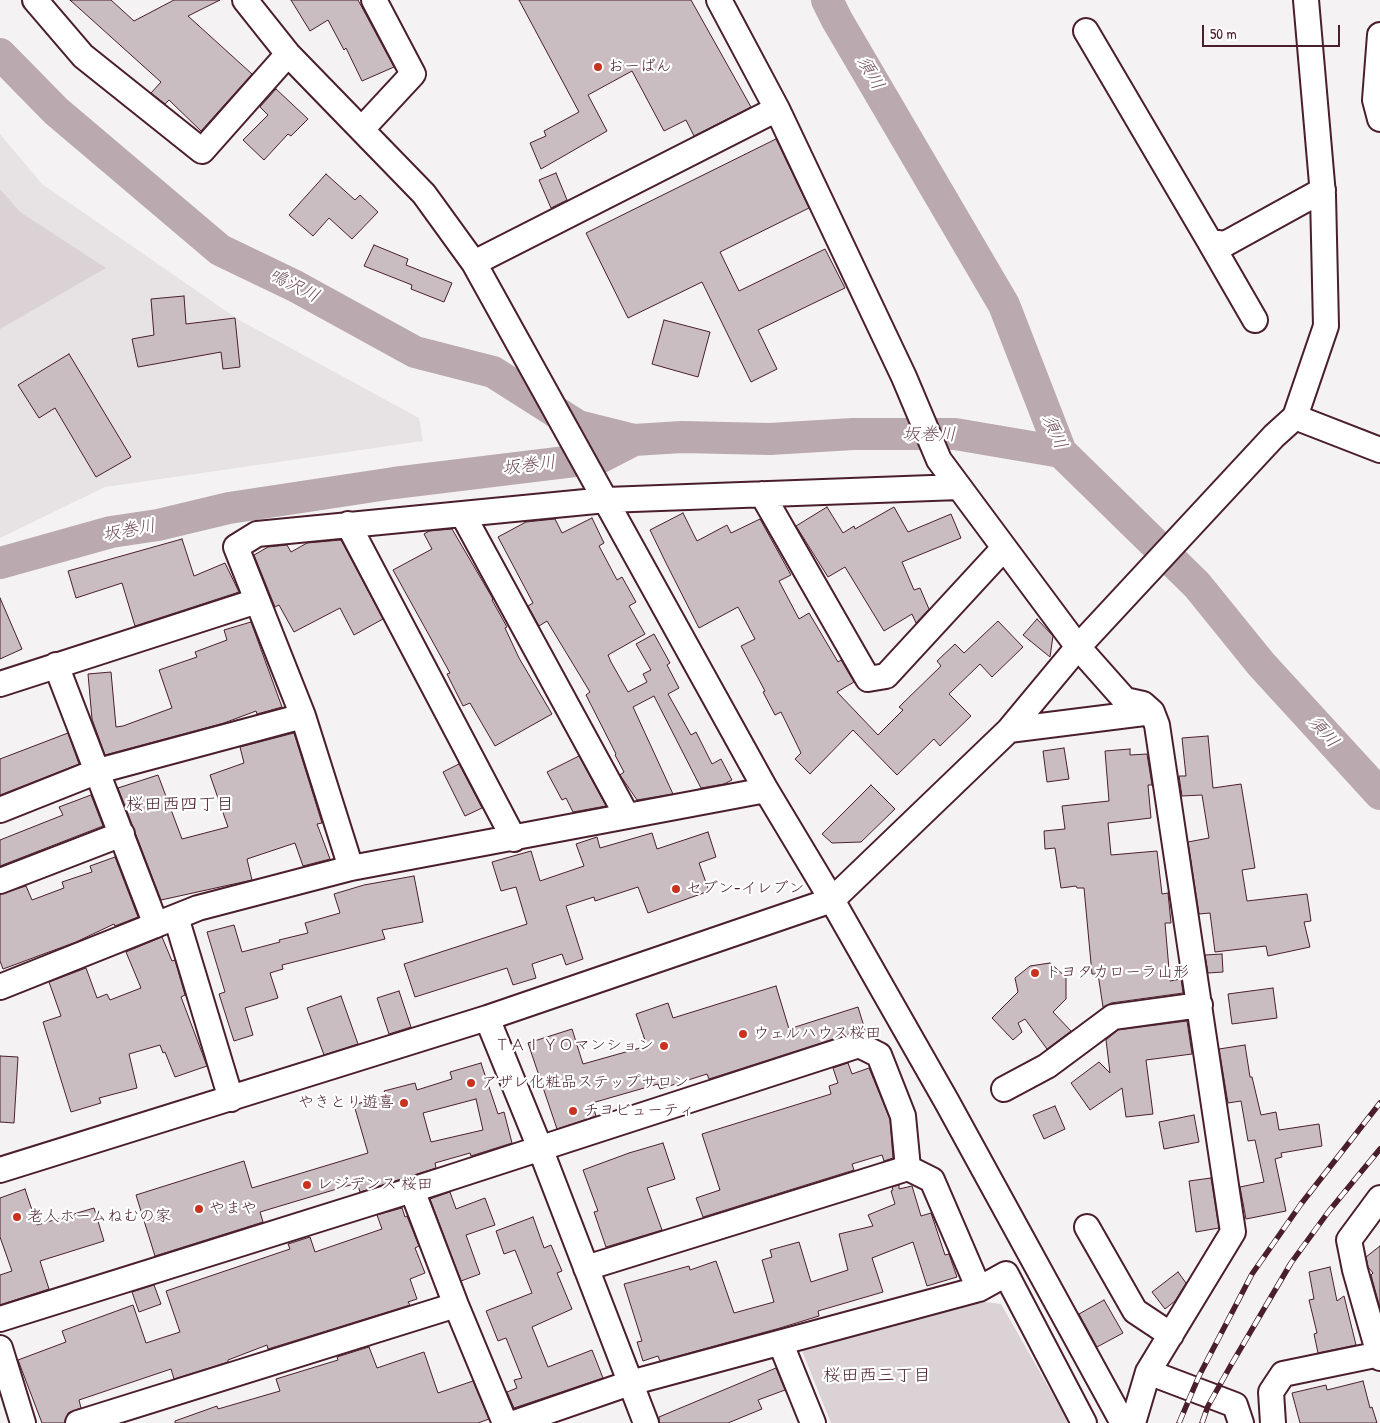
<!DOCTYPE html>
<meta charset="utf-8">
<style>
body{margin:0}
#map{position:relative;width:1380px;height:1423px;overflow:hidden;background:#f4f2f2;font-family:"Patrick Hand",sans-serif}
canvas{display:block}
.scale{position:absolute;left:1202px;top:25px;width:138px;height:22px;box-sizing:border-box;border:2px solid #4a1f2b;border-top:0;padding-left:6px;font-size:15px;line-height:18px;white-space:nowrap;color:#4a1f2b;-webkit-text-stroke:4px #fff;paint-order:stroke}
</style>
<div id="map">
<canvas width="1380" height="1423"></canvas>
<div class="scale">50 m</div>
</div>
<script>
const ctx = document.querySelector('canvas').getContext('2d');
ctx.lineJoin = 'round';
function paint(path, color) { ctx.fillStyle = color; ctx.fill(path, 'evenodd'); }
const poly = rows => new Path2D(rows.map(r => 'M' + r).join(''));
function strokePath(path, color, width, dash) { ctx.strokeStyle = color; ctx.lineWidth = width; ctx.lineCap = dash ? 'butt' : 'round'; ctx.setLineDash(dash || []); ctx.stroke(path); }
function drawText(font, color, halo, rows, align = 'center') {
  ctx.font = font + ' "Patrick Hand","Klee One",sans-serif'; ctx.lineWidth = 4.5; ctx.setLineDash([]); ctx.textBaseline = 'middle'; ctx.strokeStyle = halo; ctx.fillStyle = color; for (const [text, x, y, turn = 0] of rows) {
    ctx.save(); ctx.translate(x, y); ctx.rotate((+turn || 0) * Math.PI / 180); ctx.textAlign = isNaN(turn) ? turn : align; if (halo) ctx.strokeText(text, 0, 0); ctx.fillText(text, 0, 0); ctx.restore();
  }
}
paint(poly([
 [0,134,42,184,239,320,419,418,423,441,105,487,0,538]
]), '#e7e2e3');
paint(poly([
 [0,189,20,212,106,268,0,329],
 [970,1300,1001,1304,1069,1423,831,1423,800,1346]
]), '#dbd2d5');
strokePath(poly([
 [827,0,837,20,1004,305,1061,452,1197,585,1261,664,1380,794],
 [0,54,56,111,220,250,295,286,415,352,493,372,578,426,634,440],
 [0,563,111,532,158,525,229,508,394,483,599,458,634,440,682,437,770,439,853,434,955,434,1061,452]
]), '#baa9ae', 32);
const building = poly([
 [70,0,111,0,134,21,174,0,220,0,188,16,252,74,201,131,169,100,165,104,151,93,161,82,70,0],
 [291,0,358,0,394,67,362,81,346,48,344,50,328,20,310,31,291,0],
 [519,0,691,0,751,107,694,136,686,120,664,131,632,71,588,95,607,131,541,169,530,143,546,136,544,131,579,112,519,0],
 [276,89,308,119,291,136,288,134,264,160,243,140,268,115,260,107,276,89],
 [776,139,809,208,720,252,739,291,825,249,845,288,758,330,777,369,751,382,702,282,628,318,586,233,776,139],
 [556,173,567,200,551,208,539,180,556,173],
 [326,174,355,200,360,195,378,212,352,239,329,218,313,236,289,215,326,174],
 [374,245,408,259,406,265,452,283,444,302,411,289,412,285,364,266,374,245],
 [184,296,186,324,235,318,240,367,223,369,221,352,138,367,132,339,154,335,151,299,184,296],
 [664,320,710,332,698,377,652,364,664,320],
 [69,354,131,457,96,477,55,408,39,418,18,385,69,354],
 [827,507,843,533,854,526,855,529,894,507,908,532,951,514,961,538,902,562,914,590,920,588,929,609,916,623,912,614,884,631,845,567,828,577,796,526,827,507],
 [683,513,697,541,727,525,731,533,760,519,791,575,779,581,799,619,809,613,838,662,841,660,854,682,837,692,878,735,903,710,899,707,941,666,937,661,955,644,964,653,998,621,1023,647,992,677,980,664,949,694,971,716,940,746,934,739,897,775,853,730,810,774,795,759,801,753,781,712,775,715,763,692,765,691,741,646,755,639,738,607,699,628,666,563,650,530,683,513],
 [592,518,604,543,599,546,617,580,622,577,636,602,629,606,645,634,608,655,611,662,628,692,647,682,643,674,651,670,636,644,654,634,670,663,667,665,679,688,668,694,691,735,696,732,712,764,721,759,732,780,724,784,701,788,654,696,633,707,673,794,637,800,620,775,624,772,615,755,616,754,586,695,590,692,547,621,539,626,528,606,533,603,498,537,526,522,555,519,562,533,592,518],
 [452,529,493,599,492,600,507,627,505,628,519,658,552,714,495,746,470,703,463,706,447,674,450,673,393,570,432,549,424,534,429,531,452,529],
 [182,539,194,576,225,563,239,592,135,626,122,583,76,598,68,571,182,539],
 [341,540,383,619,354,635,340,608,294,632,279,605,275,607,254,555,268,547,287,545,291,552,307,543,341,540],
 [0,598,22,649,0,659,0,598],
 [1037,619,1053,636,1050,657,1023,635,1037,619],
 [251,622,282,707,257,714,256,711,224,723,105,755,92,719,88,674,111,672,116,727,123,726,172,708,159,670,197,657,195,652,227,640,224,630,251,622],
 [68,733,79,764,0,795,0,759,68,733],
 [294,733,322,823,317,824,330,859,303,866,295,843,247,859,252,880,161,900,118,788,158,775,182,839,228,827,210,775,244,763,240,747,294,733],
 [1208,736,1213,788,1241,784,1255,868,1242,870,1247,901,1307,894,1311,921,1304,922,1310,947,1268,956,1266,946,1215,952,1210,913,1199,914,1188,842,1209,838,1202,795,1182,796,1179,776,1186,776,1182,738,1208,736],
 [1064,748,1069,779,1047,782,1043,751,1064,748],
 [1130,749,1130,755,1147,754,1152,785,1148,785,1151,818,1108,823,1111,855,1157,851,1162,894,1168,893,1171,923,1165,923,1170,981,1181,979,1183,993,1111,1003,1103,1007,1098,974,1092,974,1084,888,1077,888,1076,886,1061,888,1055,848,1045,849,1044,831,1065,829,1062,806,1109,801,1105,751,1130,749],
 [579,756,606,806,573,812,566,798,562,800,547,772,579,756],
 [459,764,482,808,465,816,443,772,459,764],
 [871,785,895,809,861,842,832,843,822,834,871,785],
 [91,795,103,826,0,866,0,840,63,815,59,807,91,795],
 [708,832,716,857,699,863,709,891,648,913,638,887,595,901,594,897,566,906,583,959,566,965,562,954,532,964,536,978,513,985,507,968,415,997,404,964,527,924,516,887,501,891,492,862,531,851,540,881,584,866,576,844,597,837,600,848,652,833,657,849,708,832],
 [115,857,138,917,115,926,114,924,76,942,3,969,0,961,0,894,26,886,32,900,64,888,62,882,92,872,90,866,115,857],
 [414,876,423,922,382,930,385,939,282,965,283,969,270,973,278,998,245,1008,253,1035,234,1041,219,994,225,992,207,932,234,925,242,952,280,942,279,940,308,933,305,923,340,913,334,894,364,885,414,876],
 [162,937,172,961,175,960,185,995,181,997,207,1066,175,1077,165,1052,163,1053,160,1045,129,1054,137,1088,99,1098,101,1103,71,1112,43,1022,61,1016,49,982,86,968,97,998,107,994,110,1000,141,988,126,952,162,937],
 [1222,954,1223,972,1208,973,1205,955,1222,954],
 [1050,963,1066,977,1066,999,1053,1012,1071,1031,1047,1049,1025,1019,1018,1023,1022,1032,1013,1040,992,1018,1018,992,1015,978,1030,966,1050,963],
 [776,986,789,1029,858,1007,866,1033,855,1032,709,1079,707,1074,660,1089,658,1084,592,1103,596,1116,557,1129,528,1043,572,1029,583,1064,647,1046,636,1014,668,1003,673,1018,776,986],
 [1273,988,1277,1018,1232,1024,1228,994,1273,988],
 [399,991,411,1027,389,1034,377,998,399,991],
 [341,996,358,1044,324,1055,307,1008,341,996],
 [1187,1021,1192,1054,1146,1060,1153,1114,1126,1117,1122,1088,1090,1110,1071,1083,1099,1062,1110,1073,1106,1040,1118,1030,1187,1021],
 [1245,1045,1250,1077,1252,1077,1261,1115,1276,1112,1279,1130,1319,1124,1322,1146,1281,1153,1282,1157,1275,1159,1286,1211,1246,1219,1240,1187,1264,1182,1255,1140,1248,1141,1241,1101,1228,1103,1219,1049,1245,1045],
 [0,1056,18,1057,14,1123,0,1122,0,1056],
 [481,1063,498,1114,504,1112,512,1143,471,1156,470,1153,435,1163,436,1168,360,1192,357,1183,260,1212,263,1222,155,1256,136,1195,244,1161,252,1188,368,1153,354,1105,386,1095,384,1091,415,1083,417,1090,452,1079,450,1072,481,1063],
 [476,1099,483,1130,431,1142,423,1113,476,1099],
 [848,1063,852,1074,869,1068,890,1119,893,1158,884,1161,882,1155,852,1164,854,1170,703,1217,696,1198,720,1190,702,1134,831,1094,829,1086,838,1083,833,1068,848,1063],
 [1055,1106,1065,1129,1044,1139,1033,1115,1055,1106],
 [1194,1115,1199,1142,1164,1149,1159,1122,1194,1115],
 [663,1143,675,1179,647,1188,662,1230,606,1247,594,1212,598,1211,583,1170,629,1153,663,1143],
 [1211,1178,1219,1228,1196,1232,1189,1181,1211,1178],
 [899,1185,899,1189,912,1186,921,1216,931,1213,945,1255,949,1254,957,1277,927,1286,913,1242,872,1258,883,1292,818,1311,819,1316,780,1328,660,1361,658,1356,643,1361,637,1342,642,1341,624,1284,689,1266,690,1270,716,1261,734,1313,774,1302,762,1260,772,1257,770,1250,799,1242,811,1282,848,1270,839,1234,873,1226,868,1215,895,1204,891,1191,893,1190,892,1187,899,1185],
 [25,1189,37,1225,94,1208,104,1241,40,1261,49,1289,0,1305,0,1275,12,1271,0,1237,0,1198,25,1189],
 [450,1192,456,1209,485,1198,495,1225,466,1235,480,1274,461,1281,430,1199,450,1192],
 [402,1208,405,1217,407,1216,419,1246,415,1248,425,1273,410,1279,417,1299,408,1302,410,1305,268,1349,267,1345,228,1360,228,1362,174,1379,171,1369,79,1400,81,1408,68,1413,65,1423,42,1423,18,1360,66,1342,62,1331,133,1305,146,1343,180,1332,166,1291,290,1249,288,1244,310,1237,315,1252,382,1229,377,1215,402,1208],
 [533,1217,544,1248,551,1245,562,1271,557,1273,572,1309,532,1327,548,1367,592,1350,603,1378,514,1408,507,1392,517,1388,514,1380,522,1378,506,1338,498,1341,486,1311,532,1293,515,1250,504,1254,496,1231,533,1217],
 [1380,1246,1380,1308,1371,1275,1373,1273,1368,1267,1366,1257,1380,1246],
 [1330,1267,1337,1301,1344,1296,1356,1345,1318,1353,1314,1334,1317,1333,1309,1300,1314,1299,1309,1272,1330,1267],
 [1178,1272,1186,1283,1175,1301,1165,1309,1152,1292,1178,1272],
 [154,1285,161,1304,139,1312,132,1292,154,1285],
 [1104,1300,1123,1333,1097,1347,1079,1314,1104,1300],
 [369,1347,377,1368,424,1352,438,1393,473,1381,489,1419,478,1423,175,1423,175,1421,217,1406,218,1409,280,1391,276,1379,338,1360,337,1357,369,1347],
 [776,1368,785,1390,758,1400,762,1409,728,1423,659,1423,659,1417,776,1368],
 [1363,1381,1370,1408,1372,1407,1377,1423,1300,1423,1292,1393,1326,1385,1327,1390,1363,1381]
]);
paint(building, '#cabdc1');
strokePath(building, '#4a1f2b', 1);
const minor = poly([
 [35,0,83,56,202,151,288,54],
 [245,0,288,54,424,194,474,263,766,790,832,900,947,1102,1123,1423],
 [719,0,777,109,904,377,939,460,1078,647,1125,700,1143,704,1152,712,1157,725,1233,1232,1148,1372,1133,1423],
 [1086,31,1210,242,1225,244,1323,190],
 [1380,35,1375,100,1380,119],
 [362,129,413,74,374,0],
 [1210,242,1255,320],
 [474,263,777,109],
 [1295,417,1380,450],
 [762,494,868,679,886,676,1004,548],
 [463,515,627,816],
 [348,524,514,839],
 [56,665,156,925],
 [0,684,257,601],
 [1009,730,1152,712],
 [0,810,98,771,303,716],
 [351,868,303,716,236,547,257,534,606,500,959,487],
 [0,881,122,834],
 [176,917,231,1099],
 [0,987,198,908,351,868,766,790],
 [487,1018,540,1148,646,1423],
 [1004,1089,1047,1066,1113,1017,1200,1005],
 [0,1170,487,1018,832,900,1009,730,1078,647,1274,436,1295,417,1326,326,1323,195,1306,0],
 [412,1190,456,1305,505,1423],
 [1380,1198,1349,1240,1355,1270,1380,1358],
 [1087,1227,1135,1311,1171,1335],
 [586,1268,908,1168],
 [0,1319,412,1190,859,1045,879,1055,903,1116,908,1168,932,1180,979,1289],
 [781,1344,813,1423],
 [0,1348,23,1423],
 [1148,1372,1235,1405,1241,1423],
 [78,1423,456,1305],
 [514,1423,630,1383,979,1289,1006,1274,1084,1423],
 [1273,1423,1271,1392,1283,1374,1380,1354]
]);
strokePath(minor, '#4a1f2b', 28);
strokePath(minor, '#fff', 24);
const rail = poly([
 [1179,1423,1199,1376,1252,1274,1301,1204,1380,1103],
 [1202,1423,1208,1406,1231,1365,1291,1263,1329,1211,1380,1149]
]);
strokePath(rail, '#4a1f2b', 5.5);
strokePath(rail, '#fff', 4, [11]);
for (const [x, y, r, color] of [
 [598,67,5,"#c8321e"],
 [676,889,5,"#c8321e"],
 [1035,973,5,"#c8321e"],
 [743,1034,5,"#c8321e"],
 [664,1046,5,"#c8321e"],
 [471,1083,5,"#c8321e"],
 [404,1103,5,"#c8321e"],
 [573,1111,5,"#c8321e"],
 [307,1185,5,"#c8321e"],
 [199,1209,5,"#c8321e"],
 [17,1217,5,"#c8321e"]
]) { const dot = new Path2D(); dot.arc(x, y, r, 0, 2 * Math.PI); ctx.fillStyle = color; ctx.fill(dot); strokePath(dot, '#fff', 2); }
drawText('16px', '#4a1f2b', '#fff', [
 ["おーばん",608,67],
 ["セブン-イレブン",686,889],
 ["トヨタカローラ山形",1045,973],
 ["ウェルハウス桜田",753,1034],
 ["ＴＡＩＹＯマンション",654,1046,"right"],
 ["アザレ化粧品ステップサロン",481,1083],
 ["やきとり遊喜",394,1103,"right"],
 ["チヨビューティ",583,1111],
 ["レジデンス 桜田",317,1185],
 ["やまや",209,1209],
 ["老人ホームねむの家",27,1217]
], 'left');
drawText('italic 18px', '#714f59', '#fff', [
 ["須川",870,73,60],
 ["鳴沢川",294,286,27],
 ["須川",1054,432,66],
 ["坂巻川",929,435],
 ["坂巻川",529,466,-7],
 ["坂巻川",129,531,-11],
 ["須川",1323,732,48]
]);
drawText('18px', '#4a1f2b', '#fff', [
 ["桜田西四丁目",180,805],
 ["桜田西三丁目",877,1376]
]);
</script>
